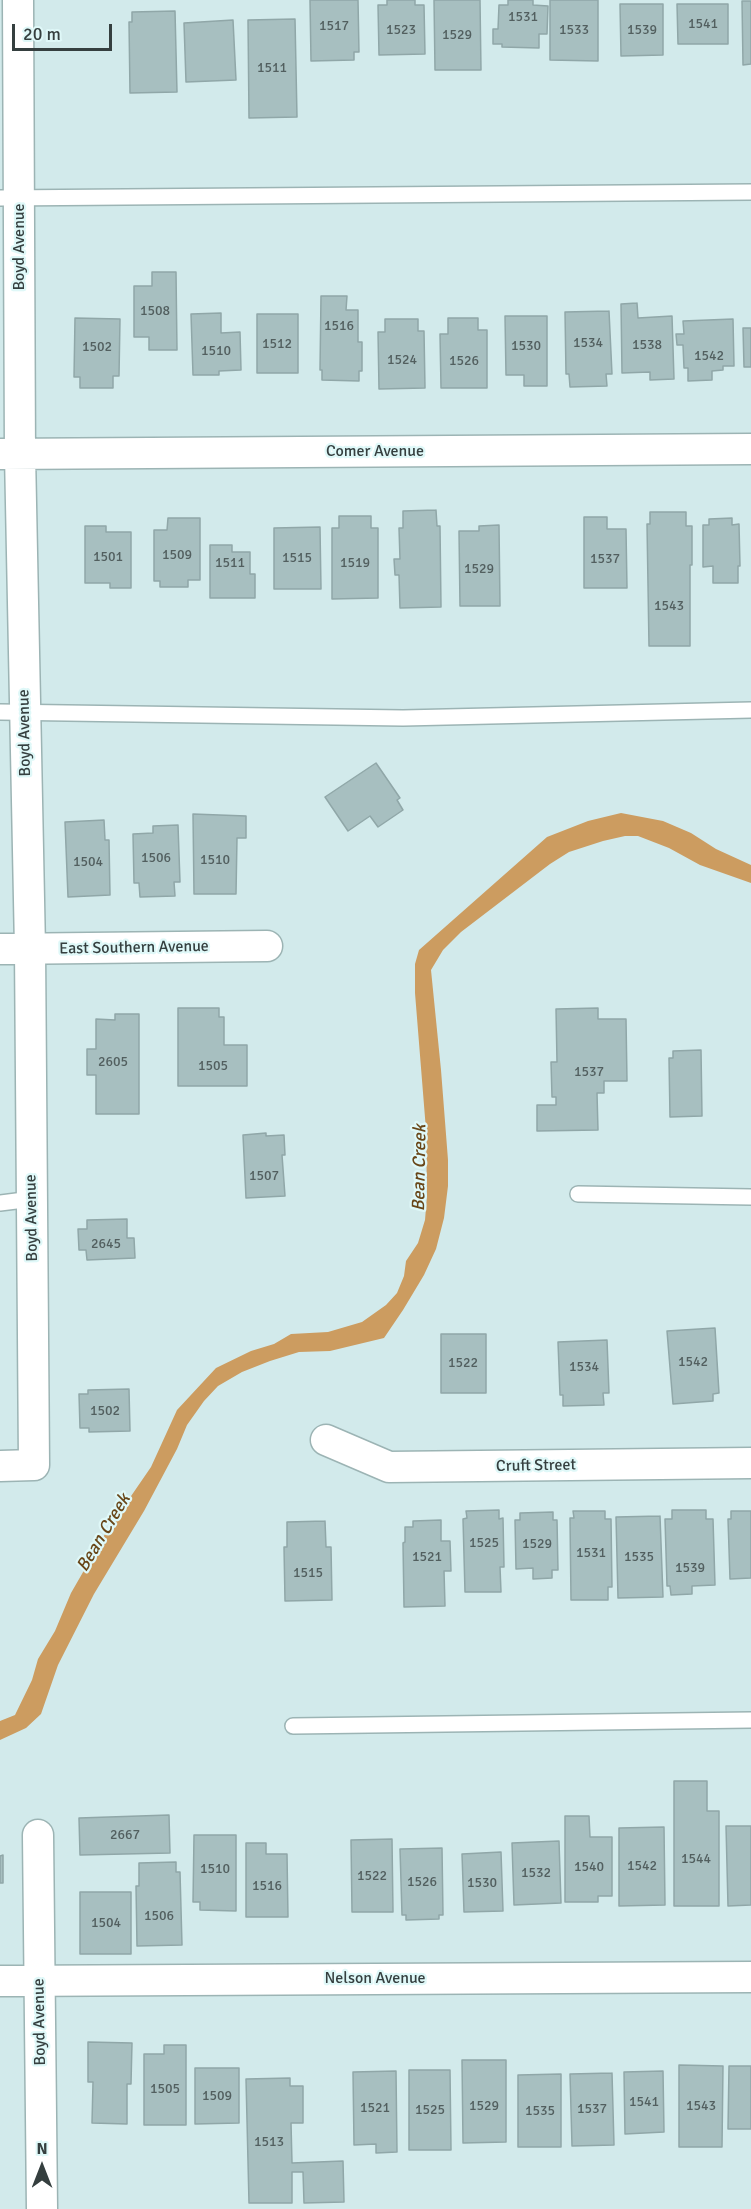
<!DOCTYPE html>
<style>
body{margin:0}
#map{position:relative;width:751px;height:2209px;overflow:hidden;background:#d2eaeb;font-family:Signika,sans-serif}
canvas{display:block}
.north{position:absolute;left:12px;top:2137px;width:60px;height:60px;-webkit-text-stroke:4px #dff8f8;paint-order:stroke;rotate:0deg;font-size:16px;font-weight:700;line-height:24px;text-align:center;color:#353f3f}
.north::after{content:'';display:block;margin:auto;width:21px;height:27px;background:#353f3f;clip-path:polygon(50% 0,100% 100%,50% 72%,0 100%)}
.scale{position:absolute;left:12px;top:24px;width:100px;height:27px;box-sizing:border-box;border:3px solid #353f3f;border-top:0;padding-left:8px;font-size:18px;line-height:21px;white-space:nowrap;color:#353f3f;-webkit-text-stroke:4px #dff8f8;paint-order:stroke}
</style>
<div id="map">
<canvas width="751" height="2209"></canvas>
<div class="north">N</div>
<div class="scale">20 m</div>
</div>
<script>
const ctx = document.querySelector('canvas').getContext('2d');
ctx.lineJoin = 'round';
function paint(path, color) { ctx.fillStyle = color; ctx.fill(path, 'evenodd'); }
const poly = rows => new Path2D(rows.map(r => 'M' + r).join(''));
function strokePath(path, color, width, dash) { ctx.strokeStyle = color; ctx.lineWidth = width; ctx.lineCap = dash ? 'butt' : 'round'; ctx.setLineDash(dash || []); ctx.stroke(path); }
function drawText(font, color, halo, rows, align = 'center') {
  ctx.font = font + ' Signika,sans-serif'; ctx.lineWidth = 4.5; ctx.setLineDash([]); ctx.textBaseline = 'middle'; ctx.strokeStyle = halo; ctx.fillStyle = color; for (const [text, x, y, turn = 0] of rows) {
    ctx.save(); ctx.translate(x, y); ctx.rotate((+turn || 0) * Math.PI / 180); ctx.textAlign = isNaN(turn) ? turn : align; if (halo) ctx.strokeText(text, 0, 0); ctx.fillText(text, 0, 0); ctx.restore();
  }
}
paint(poly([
 [621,813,663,821,691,833,716,849,751,865,751,883,700,865,669,848,638,836,625,836,603,841,569,852,550,864,461,932,443,950,431,970,441,1070,448,1160,448,1186,444,1218,436,1249,424,1275,403,1310,384,1338,330,1351,299,1352,270,1361,242,1372,218,1386,204,1401,187,1425,177,1449,144,1511,94,1594,58,1665,41,1714,26,1728,0,1740,0,1721,15,1715,32,1680,38,1659,55,1631,71,1593,105,1534,151,1467,177,1410,216,1368,251,1351,274,1344,291,1334,328,1332,362,1322,386,1305,397,1293,404,1276,406,1261,418,1243,425,1220,427,1196,426,1130,415,993,415,964,419,950,547,837,588,821]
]), '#cc9c60');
const building = poly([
 [310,0,358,0,359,52,354,52,354,60,311,61,310,0],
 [387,0,415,0,415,5,424,5,425,54,379,55,378,5,387,5,387,0],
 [434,0,480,0,481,70,435,70,434,0],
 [508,0,533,0,533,5,548,6,547,34,539,34,539,48,502,47,502,44,493,44,493,29,498,29,499,5,508,5,508,0],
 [550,0,598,0,598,61,550,60,550,0],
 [742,1,751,1,751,64,743,65,742,1],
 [620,4,663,4,663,55,621,56,620,4],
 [677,4,728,4,728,44,678,44,677,4],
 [175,11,177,92,130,93,129,22,132,22,132,12,175,11],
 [295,19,297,117,249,118,248,20,295,19],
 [233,20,236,80,186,82,184,23,233,20],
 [152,272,176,272,177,350,149,350,149,337,134,337,134,286,152,286,152,272],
 [321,296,347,296,346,310,358,310,358,342,362,342,362,371,359,371,359,381,322,380,322,370,320,370,321,296],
 [637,303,638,318,672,316,674,379,650,380,650,372,622,373,621,304,637,303],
 [609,311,612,374,606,374,607,386,570,387,569,374,566,374,565,312,609,311],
 [221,313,221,333,240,332,241,370,219,371,219,375,193,375,191,314,221,313],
 [257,314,298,314,298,373,257,373,257,314],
 [505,316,547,316,547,386,524,386,524,375,506,375,505,316],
 [75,318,120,319,119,376,113,376,113,388,80,388,80,377,74,377,75,318],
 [448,318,478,318,478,330,487,330,487,388,441,388,440,334,448,334,448,318],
 [385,319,418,319,418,331,424,331,425,388,379,389,378,332,385,332,385,319],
 [733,319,734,366,723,366,723,370,712,371,712,380,688,381,688,368,684,368,683,345,677,345,676,334,684,334,683,321,733,319],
 [743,328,751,328,751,367,744,367,743,328],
 [436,510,437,526,440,526,441,607,400,608,399,575,395,575,394,559,400,559,399,528,403,528,403,511,436,510],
 [650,512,686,512,686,526,692,526,692,565,690,565,690,646,649,646,647,524,650,524,650,512],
 [339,516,371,516,371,528,378,528,378,598,332,599,332,528,339,528,339,516],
 [584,517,607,517,607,529,626,529,627,588,584,588,584,517],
 [168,518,200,518,200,580,188,580,188,587,160,587,160,581,154,581,154,530,167,530,168,518],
 [732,518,732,525,739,524,740,566,738,566,738,583,713,583,713,566,703,567,703,525,709,525,709,519,732,518],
 [499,525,500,606,460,606,459,531,479,531,479,526,499,525],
 [85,526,106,526,106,532,131,532,131,588,110,588,110,583,85,583,85,526],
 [320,527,321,589,274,589,274,528,320,527],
 [210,545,232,545,232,552,250,552,250,574,255,574,255,598,210,598,210,545],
 [376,763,400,798,397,800,403,810,378,827,370,816,348,831,325,797,376,763],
 [193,814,246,816,246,838,237,838,236,894,194,894,193,814],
 [104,820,105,840,109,840,110,895,68,897,65,822,104,820],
 [178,825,180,882,174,882,175,896,140,897,139,883,134,883,133,834,153,833,153,826,178,825],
 [178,1008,219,1008,219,1017,224,1017,224,1045,247,1045,247,1086,178,1086,178,1008],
 [598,1008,598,1019,626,1019,627,1081,604,1081,604,1093,597,1093,598,1130,537,1131,537,1105,556,1105,556,1097,552,1097,551,1062,557,1062,556,1009,598,1008],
 [115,1014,139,1014,139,1114,96,1114,96,1075,87,1075,87,1049,96,1049,96,1019,115,1020,115,1014],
 [701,1050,702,1116,670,1117,669,1058,673,1058,673,1051,701,1050],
 [266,1133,266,1136,284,1135,285,1155,282,1155,285,1196,246,1198,243,1135,266,1133],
 [127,1219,127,1238,134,1238,135,1258,87,1260,86,1250,79,1250,78,1229,87,1229,87,1220,127,1219],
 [715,1328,719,1393,713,1394,713,1401,673,1404,667,1331,715,1328],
 [441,1334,486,1334,486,1393,441,1393,441,1334],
 [607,1340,609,1393,603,1393,604,1405,563,1406,563,1395,560,1395,558,1342,607,1340],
 [129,1389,130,1431,89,1432,89,1428,80,1428,79,1394,88,1394,88,1390,129,1389],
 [499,1510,499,1519,503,1518,504,1567,500,1567,501,1592,465,1592,463,1519,467,1518,466,1511,499,1510],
 [672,1510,706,1510,706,1519,713,1519,715,1585,692,1586,692,1594,671,1595,670,1586,667,1586,665,1519,672,1519,672,1510],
 [573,1511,605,1511,605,1519,611,1519,612,1587,608,1587,608,1600,571,1600,570,1518,574,1518,573,1511],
 [731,1511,751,1511,751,1578,730,1579,728,1519,731,1519,731,1511],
 [553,1512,553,1520,557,1520,558,1570,552,1570,552,1578,533,1579,533,1568,516,1569,515,1520,520,1520,520,1513,553,1512],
 [660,1516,663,1597,618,1598,616,1517,660,1516],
 [441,1520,441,1541,450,1541,451,1571,444,1571,445,1606,404,1607,403,1543,405,1542,405,1527,413,1527,413,1521,441,1520],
 [325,1521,326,1547,331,1547,332,1600,285,1601,284,1547,287,1547,287,1522,325,1521],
 [674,1781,707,1781,707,1811,719,1811,719,1906,674,1906,674,1781],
 [169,1815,170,1853,80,1855,79,1818,169,1815],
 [565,1816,589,1816,590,1837,612,1837,612,1896,598,1896,598,1902,565,1902,565,1816],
 [726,1826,751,1826,751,1905,728,1906,726,1826],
 [664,1827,665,1905,619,1906,619,1828,664,1827],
 [194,1835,236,1835,236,1911,200,1910,200,1902,193,1902,194,1835],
 [392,1839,393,1912,352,1912,351,1840,392,1839],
 [559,1841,561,1903,514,1905,512,1843,559,1841],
 [246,1843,266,1843,266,1854,287,1854,288,1917,246,1917,246,1843],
 [442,1848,443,1915,439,1915,439,1919,406,1920,406,1915,402,1915,400,1849,442,1848],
 [501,1852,503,1911,464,1912,462,1854,501,1852],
 [3,1855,3,1883,0,1883,0,1856,3,1855],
 [176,1862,176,1872,180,1872,182,1945,137,1946,136,1886,139,1886,139,1863,176,1862],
 [80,1892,131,1892,131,1954,80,1954,80,1892],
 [88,2042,132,2043,131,2084,127,2084,127,2124,92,2123,93,2082,88,2082,88,2042],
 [164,2045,186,2045,186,2125,144,2125,144,2054,164,2054,164,2045],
 [462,2060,506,2060,506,2142,463,2143,462,2060],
 [679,2065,723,2066,722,2147,679,2147,679,2065],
 [729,2066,751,2066,751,2129,728,2129,729,2066],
 [195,2068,239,2068,239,2123,195,2124,195,2068],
 [409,2070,450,2070,451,2150,409,2150,409,2070],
 [396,2071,397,2152,376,2153,376,2144,354,2145,353,2072,396,2071],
 [663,2071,664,2132,625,2134,624,2072,663,2071],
 [612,2073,614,2145,572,2146,570,2074,612,2073],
 [561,2074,561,2147,518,2147,518,2075,561,2074],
 [290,2078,290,2086,303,2086,303,2123,291,2123,292,2163,343,2161,344,2202,304,2203,303,2172,292,2172,292,2203,249,2203,246,2079,290,2078]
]);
paint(building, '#a7bfc0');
strokePath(building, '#90a7a8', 1.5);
const service = poly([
 [0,198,751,192],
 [0,712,403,718,751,710],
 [578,1194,751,1197],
 [0,1203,32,1199],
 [293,1726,751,1720]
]);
const minor = poly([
 [0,454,751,449],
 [0,949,267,946],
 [326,1440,389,1467,751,1463],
 [0,1466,34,1465,30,949,20,454,18,0],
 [38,1835,42,2209],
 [0,1981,751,1977]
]);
strokePath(service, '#9cb4b4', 18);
strokePath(minor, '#9cb4b4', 33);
strokePath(service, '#fff', 15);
strokePath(minor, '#fff', 30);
drawText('14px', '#525f5f', null, [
 ["1531",523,17],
 ["1541",703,24],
 ["1517",334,26],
 ["1523",401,30],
 ["1533",574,30],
 ["1539",642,30],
 ["1529",457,35],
 ["1511",272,68],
 ["1508",155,311],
 ["1516",339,326],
 ["1534",588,343],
 ["1512",277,344],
 ["1538",647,345],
 ["1530",526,346],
 ["1502",97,347],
 ["1510",216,351],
 ["1542",709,356],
 ["1524",402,360],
 ["1526",464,361],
 ["1509",177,555],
 ["1501",108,557],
 ["1515",297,558],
 ["1537",605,559],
 ["1511",230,563],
 ["1519",355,563],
 ["1529",479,569],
 ["1543",669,606],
 ["1506",156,858],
 ["1510",215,860],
 ["1504",88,862],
 ["2605",113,1062],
 ["1505",213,1066],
 ["1537",589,1072],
 ["1507",264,1176],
 ["2645",106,1244],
 ["1542",693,1362],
 ["1522",463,1363],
 ["1534",584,1367],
 ["1502",105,1411],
 ["1525",484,1543],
 ["1529",537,1544],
 ["1531",591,1553],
 ["1521",427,1557],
 ["1535",639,1557],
 ["1539",690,1568],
 ["1515",308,1573],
 ["2667",125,1835],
 ["1544",696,1859],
 ["1542",642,1866],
 ["1540",589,1867],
 ["1510",215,1869],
 ["1532",536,1873],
 ["1522",372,1876],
 ["1526",422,1882],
 ["1530",482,1883],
 ["1516",267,1886],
 ["1506",159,1916],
 ["1504",106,1923],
 ["1505",165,2089],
 ["1509",217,2096],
 ["1541",644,2102],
 ["1529",484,2106],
 ["1543",701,2106],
 ["1521",375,2108],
 ["1537",592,2109],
 ["1525",430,2110],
 ["1535",540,2111],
 ["1513",269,2142]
]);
drawText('16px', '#353f3f', '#dff8f8', [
 ["Boyd Avenue",20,247,-90],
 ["Comer Avenue",375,452],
 ["Boyd Avenue",25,733,-91],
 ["East Southern Avenue",134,948,-1],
 ["Boyd Avenue",32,1218,-91],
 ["Cruft Street",536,1466,-1],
 ["Nelson Avenue",375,1979],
 ["Boyd Avenue",40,2022,-91]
]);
drawText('italic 18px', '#684618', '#dff8f8', [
 ["Bean Creek",420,1168,-89],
 ["Bean Creek",104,1533,-59]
]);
</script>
